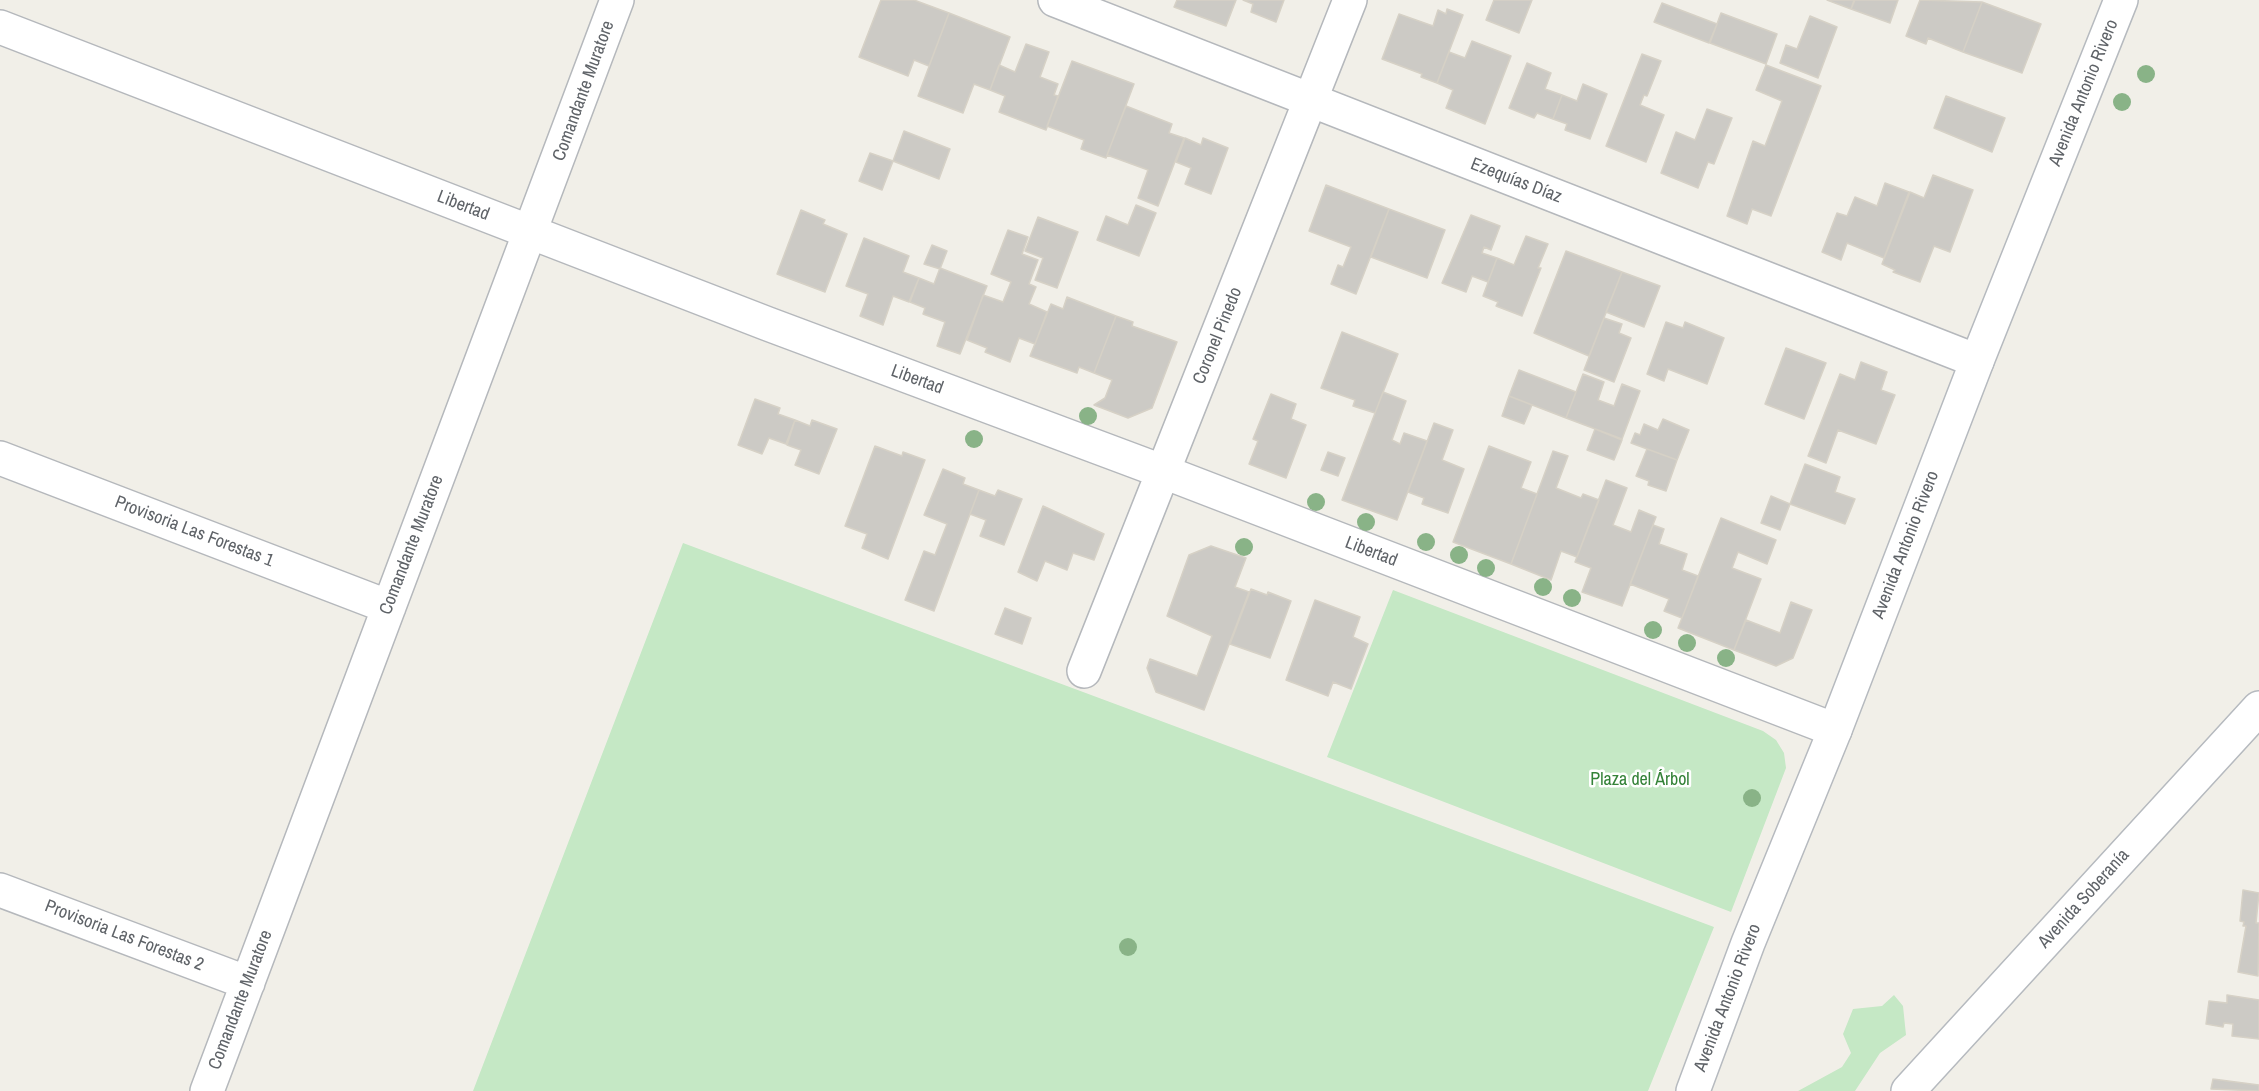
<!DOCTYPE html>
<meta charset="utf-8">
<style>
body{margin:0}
canvas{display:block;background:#f1efe8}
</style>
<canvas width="2259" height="1091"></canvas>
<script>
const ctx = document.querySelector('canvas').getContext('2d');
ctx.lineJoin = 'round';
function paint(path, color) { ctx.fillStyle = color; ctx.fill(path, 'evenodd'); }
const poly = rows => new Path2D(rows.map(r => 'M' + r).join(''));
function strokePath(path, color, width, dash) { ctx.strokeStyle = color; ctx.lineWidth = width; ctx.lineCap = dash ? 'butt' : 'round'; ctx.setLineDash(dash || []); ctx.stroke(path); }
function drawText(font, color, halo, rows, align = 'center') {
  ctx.font = font + ' "Archivo Narrow",sans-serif'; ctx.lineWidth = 5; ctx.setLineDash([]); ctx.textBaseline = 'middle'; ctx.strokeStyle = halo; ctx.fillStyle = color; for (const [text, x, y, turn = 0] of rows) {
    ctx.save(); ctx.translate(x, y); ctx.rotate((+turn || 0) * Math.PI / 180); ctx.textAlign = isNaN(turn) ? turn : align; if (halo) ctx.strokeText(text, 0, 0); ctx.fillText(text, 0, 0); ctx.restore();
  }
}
paint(poly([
 [683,543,1714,927,1648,1091,473,1091],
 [1393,590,1763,731,1776,740,1784,753,1786,768,1731,912,1327,757],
 [1894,995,1903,1006,1906,1035,1880,1053,1855,1091,1798,1091,1842,1067,1851,1053,1843,1034,1853,1009,1882,1006]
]), '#c5e8c5');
const building = poly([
 [881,0,914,0,949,13,929,66,914,60,908,76,859,57,881,0],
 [1177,0,1236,0,1226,26,1174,7,1177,0],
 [1243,0,1284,0,1276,22,1251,12,1253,4,1243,0],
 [1494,0,1532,0,1519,33,1486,20,1494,0],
 [1827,0,1854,0,1851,9,1827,0],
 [1855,0,1898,0,1890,23,1851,9,1855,0],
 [1920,0,1982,2,1963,52,1928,38,1926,44,1906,36,1920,0],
 [1982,2,2041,24,2022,73,1963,52,1982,2],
 [1662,3,1717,24,1709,43,1654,22,1662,3],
 [1447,9,1463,15,1437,83,1421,77,1422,74,1382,59,1399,14,1433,26,1438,10,1446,14,1447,9],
 [949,13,1010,37,990,90,974,84,963,113,918,96,949,13],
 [1721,13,1777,34,1766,64,1710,43,1721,13],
 [1810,16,1837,27,1818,78,1780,63,1786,45,1797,49,1810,16],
 [1472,41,1511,56,1485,124,1446,108,1453,90,1437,83,1449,52,1465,58,1472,41],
 [1026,44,1049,52,1040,77,1058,84,1054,95,1058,96,1046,130,999,112,1005,96,990,90,999,65,1015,72,1026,44],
 [1642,54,1661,61,1647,96,1644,95,1640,105,1664,115,1646,162,1606,146,1642,54],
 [1072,61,1134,84,1106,158,1081,149,1084,140,1047,126,1072,61],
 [1527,63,1551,73,1545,89,1562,95,1553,119,1537,113,1534,118,1509,108,1527,63],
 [1766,65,1821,86,1771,216,1752,209,1747,224,1727,216,1753,141,1765,146,1782,101,1756,90,1766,65],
 [1583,84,1607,94,1590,139,1565,130,1567,124,1553,119,1562,95,1577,101,1583,84],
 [1946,96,2005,118,1992,152,1934,128,1946,96],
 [1126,106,1172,124,1169,133,1184,138,1158,206,1138,198,1148,170,1107,155,1126,106],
 [1707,109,1732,118,1714,164,1708,162,1698,188,1661,173,1676,132,1695,140,1707,109],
 [904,131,950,149,939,179,893,161,904,131],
 [1185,138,1201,145,1203,138,1228,148,1211,194,1185,184,1191,168,1176,162,1185,138],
 [870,153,893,161,882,190,859,181,870,153],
 [1933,175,1973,190,1950,252,1934,246,1920,282,1893,272,1895,270,1882,264,1910,192,1924,198,1933,175],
 [1885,183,1909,192,1884,258,1847,243,1841,260,1822,252,1837,213,1847,216,1855,197,1877,206,1885,183],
 [1326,185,1389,209,1356,294,1331,284,1338,265,1343,267,1351,247,1309,231,1326,185],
 [1136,205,1156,213,1139,256,1097,240,1106,216,1128,225,1136,205],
 [1389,209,1445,230,1427,278,1371,257,1389,209],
 [801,210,825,220,823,224,847,234,825,292,777,274,801,210],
 [1471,215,1500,226,1491,250,1484,247,1482,253,1497,258,1488,282,1472,276,1466,292,1442,283,1471,215],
 [1038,217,1078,232,1057,288,1035,280,1043,258,1025,251,1038,217],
 [1008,230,1028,237,1022,254,1038,260,1029,284,1036,287,1029,304,1047,312,1035,344,1019,338,1010,362,985,352,987,348,967,340,983,295,1003,302,1011,282,991,274,1008,230],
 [1526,236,1548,244,1538,268,1541,268,1522,316,1496,306,1498,302,1483,296,1497,258,1514,265,1526,236],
 [864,238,909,256,903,272,919,278,909,302,893,296,883,325,860,316,868,294,846,286,864,238],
 [932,245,947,251,940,269,924,264,932,245],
 [1566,251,1622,272,1589,356,1534,333,1566,251],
 [940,268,987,286,960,354,937,346,945,322,923,314,925,308,910,302,919,278,934,284,940,268],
 [1622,272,1660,286,1644,327,1606,312,1622,272],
 [1067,297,1116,316,1094,373,1079,367,1077,373,1030,356,1051,304,1063,309,1067,297],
 [1116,316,1133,322,1132,326,1177,342,1152,408,1128,418,1094,405,1105,398,1112,380,1094,373,1116,316],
 [1604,318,1622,324,1619,333,1631,338,1614,382,1584,370,1604,318],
 [1666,322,1683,328,1685,322,1724,338,1707,384,1668,369,1664,381,1647,374,1666,322],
 [1342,332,1398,354,1375,413,1353,406,1355,400,1321,388,1342,332],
 [1786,348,1826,363,1804,419,1765,404,1786,348],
 [1861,362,1887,372,1881,390,1895,395,1876,444,1838,430,1826,463,1808,456,1840,374,1855,380,1861,362],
 [1519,370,1576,392,1566,418,1509,396,1519,370],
 [1583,374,1604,382,1598,400,1614,406,1622,384,1640,391,1622,439,1566,418,1583,374],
 [1383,392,1406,401,1392,440,1400,444,1404,433,1427,441,1397,520,1342,500,1383,392],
 [1271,394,1296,404,1291,419,1306,425,1286,478,1249,464,1258,441,1253,439,1271,394],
 [1509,396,1532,405,1524,424,1502,416,1509,396],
 [755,399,780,408,778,414,795,420,786,444,769,438,762,454,738,445,755,399],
 [1663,419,1689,430,1677,460,1631,443,1635,433,1640,435,1644,424,1658,430,1663,419],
 [795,420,810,426,812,420,837,429,819,474,795,465,801,450,787,445,795,420],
 [1434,423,1453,430,1442,460,1464,469,1448,513,1422,504,1424,498,1408,492,1434,423],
 [1595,429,1622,440,1614,460,1587,450,1595,429],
 [875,446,902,456,903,452,925,460,888,559,862,548,867,534,845,526,875,446],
 [1489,446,1531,462,1521,488,1537,494,1511,564,1453,542,1489,446],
 [1647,449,1677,460,1666,491,1648,485,1649,481,1636,476,1647,449],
 [1553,451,1568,456,1556,488,1581,498,1583,494,1599,500,1577,557,1561,551,1551,580,1511,564,1553,451],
 [1328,452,1345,458,1338,476,1321,470,1328,452],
 [1805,464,1840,477,1835,492,1855,499,1845,524,1790,504,1805,464],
 [943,469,965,478,963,484,979,490,934,611,905,600,924,551,935,555,947,524,924,515,943,469],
 [1606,480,1627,488,1613,525,1631,532,1639,510,1656,517,1622,606,1582,592,1591,568,1575,562,1606,480],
 [979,490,995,496,998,490,1022,499,1004,545,980,536,986,520,970,514,979,490],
 [1771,496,1790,504,1780,530,1761,523,1771,496],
 [1043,506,1104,534,1094,560,1073,553,1067,570,1045,561,1037,581,1018,572,1043,506],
 [1721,518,1776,540,1767,564,1738,552,1732,568,1761,579,1734,650,1678,628,1721,518],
 [1653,525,1664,529,1659,544,1687,554,1682,570,1698,576,1682,618,1664,611,1669,599,1630,584,1653,525],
 [1211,546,1246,558,1235,587,1249,592,1204,710,1156,692,1147,668,1150,659,1197,676,1212,636,1167,616,1189,555,1211,546],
 [1251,589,1267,595,1268,592,1291,601,1270,658,1230,644,1251,589],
 [1315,600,1360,617,1353,637,1368,644,1351,689,1333,682,1328,696,1286,680,1315,600],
 [1791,602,1812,610,1793,658,1776,666,1734,650,1746,620,1780,633,1791,602],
 [1005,608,1031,618,1022,644,995,634,1005,608],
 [2243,890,2259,893,2256,923,2259,923,2258,976,2238,972,2246,926,2243,926,2244,922,2240,921,2243,890],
 [2227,995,2259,1000,2259,1039,2232,1036,2233,1024,2224,1023,2223,1027,2206,1024,2209,1001,2227,1003,2227,995],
 [2213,1079,2259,1085,2259,1091,2211,1089,2213,1079]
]);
paint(building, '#cccac5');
strokePath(building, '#d6d1c6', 1.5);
const street = poly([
 [1055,0,1977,361],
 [0,27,768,324,1164,472,1835,730],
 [0,458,389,607],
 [1084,671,1350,0],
 [0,890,248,983],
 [207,1091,617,0]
]);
const secondary = poly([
 [1693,1091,1748,943,1835,730,1977,361,2121,0],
 [1908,1091,2259,708]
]);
strokePath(street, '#b5b8bc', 36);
strokePath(secondary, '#b6babf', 36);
strokePath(street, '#fff', 33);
strokePath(secondary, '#fff', 33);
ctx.fillStyle = '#89b387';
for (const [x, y] of [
 [2146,74],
 [2122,102],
 [1088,416],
 [974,439],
 [1316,502],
 [1366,522],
 [1426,542],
 [1244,547],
 [1459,555],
 [1486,568],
 [1543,587],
 [1572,598],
 [1653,630],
 [1687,643],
 [1726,658],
 [1752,798],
 [1128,947]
]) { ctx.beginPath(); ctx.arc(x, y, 9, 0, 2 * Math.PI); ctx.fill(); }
drawText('18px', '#5f6368', '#fff', [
 ["Comandante Muratore",584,91,-70],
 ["Avenida Antonio Rivero",2084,93,-68],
 ["Ezequías Díaz",1516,181,21],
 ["Libertad",463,206,21],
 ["Coronel Pinedo",1218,336,-68],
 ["Libertad",917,380,20],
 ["Provisoria Las Forestas 1",194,532,21],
 ["Comandante Muratore",412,545,-69],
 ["Avenida Antonio Rivero",1906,545,-69],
 ["Libertad",1371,552,21],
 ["Avenida Soberanía",2084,899,-48],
 ["Provisoria Las Forestas 2",124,936,21],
 ["Avenida Antonio Rivero",1728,998,-69],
 ["Comandante Muratore",241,1000,-69]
]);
drawText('18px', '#348238', '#fff', [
 ["Plaza del Árbol",1640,780]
]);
</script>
